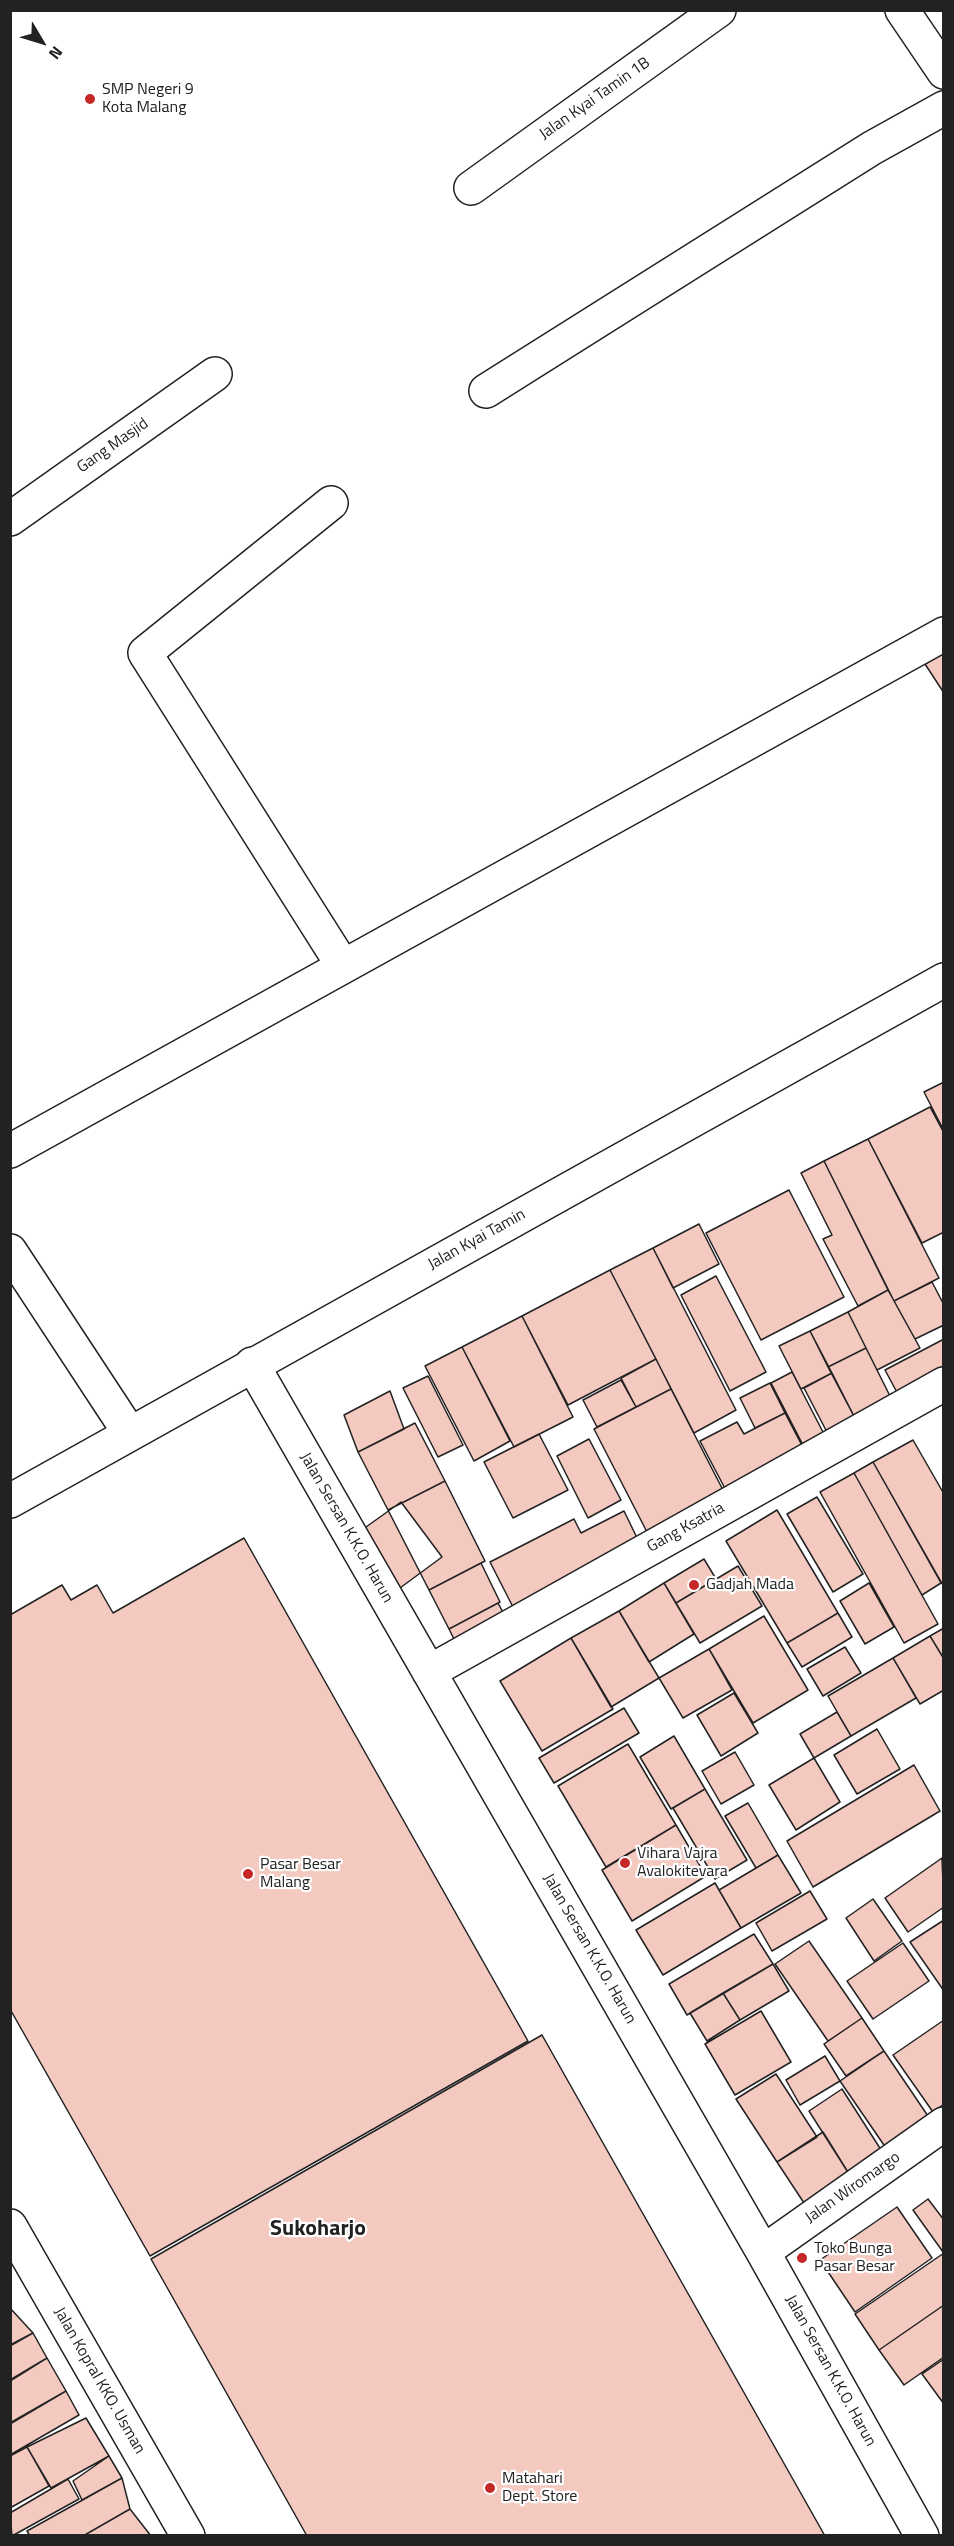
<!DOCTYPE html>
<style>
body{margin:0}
#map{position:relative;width:954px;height:2546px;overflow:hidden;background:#fff;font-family:"Titillium Web",sans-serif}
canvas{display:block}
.frame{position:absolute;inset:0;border:12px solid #222;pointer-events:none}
.north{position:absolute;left:12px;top:12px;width:60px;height:60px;-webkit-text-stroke:4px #fff;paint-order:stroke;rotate:128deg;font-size:16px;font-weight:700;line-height:24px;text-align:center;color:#222}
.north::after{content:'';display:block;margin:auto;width:21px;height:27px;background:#222;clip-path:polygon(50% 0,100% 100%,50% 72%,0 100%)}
</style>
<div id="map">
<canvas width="954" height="2546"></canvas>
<div class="frame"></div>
<div class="north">N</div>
</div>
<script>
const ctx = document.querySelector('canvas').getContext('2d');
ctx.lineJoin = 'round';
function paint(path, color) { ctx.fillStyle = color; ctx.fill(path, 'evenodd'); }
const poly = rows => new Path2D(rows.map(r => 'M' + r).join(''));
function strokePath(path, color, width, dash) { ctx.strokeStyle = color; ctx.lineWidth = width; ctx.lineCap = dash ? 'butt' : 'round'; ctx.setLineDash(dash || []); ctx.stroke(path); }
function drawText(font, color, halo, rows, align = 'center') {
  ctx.font = font + ' "Titillium Web",sans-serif'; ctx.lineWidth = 4.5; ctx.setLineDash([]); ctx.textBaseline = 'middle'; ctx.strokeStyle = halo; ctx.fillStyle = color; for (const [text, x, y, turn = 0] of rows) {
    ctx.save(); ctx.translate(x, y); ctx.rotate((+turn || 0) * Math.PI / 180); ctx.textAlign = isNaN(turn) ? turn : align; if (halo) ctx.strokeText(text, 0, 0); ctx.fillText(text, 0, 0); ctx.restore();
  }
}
const building = poly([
 [944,653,944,693,925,664,944,653],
 [944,1082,944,1131,924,1092,944,1082],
 [930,1107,944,1133,944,1232,922,1243,868,1139,930,1107],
 [868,1139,939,1278,894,1301,824,1161,868,1139],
 [824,1161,888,1290,858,1306,823,1239,832,1235,801,1173,824,1161],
 [789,1190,844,1297,761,1340,706,1233,789,1190],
 [699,1224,719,1264,673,1288,653,1248,699,1224],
 [653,1248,736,1410,694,1433,610,1270,653,1248],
 [610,1270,656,1359,568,1405,522,1316,610,1270],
 [716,1276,766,1372,730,1391,681,1295,716,1276],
 [932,1282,944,1305,944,1325,915,1339,894,1301,932,1282],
 [888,1290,920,1348,877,1370,848,1312,888,1290],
 [848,1312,866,1348,828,1367,810,1331,848,1312],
 [522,1316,573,1417,514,1447,462,1347,522,1316],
 [810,1331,832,1373,801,1389,779,1346,810,1331],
 [944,1339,944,1376,900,1398,885,1370,944,1339],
 [462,1347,510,1441,474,1461,425,1366,462,1347],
 [866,1348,894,1404,857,1422,828,1367,866,1348],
 [656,1359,671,1389,636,1407,621,1378,656,1359],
 [792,1372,825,1436,804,1447,771,1383,792,1372],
 [832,1373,857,1422,829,1436,804,1388,832,1373],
 [428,1376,463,1445,438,1457,403,1388,428,1376],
 [621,1380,636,1407,597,1427,583,1400,621,1380],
 [770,1383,785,1413,755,1428,740,1398,770,1383],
 [671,1389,725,1494,648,1534,594,1429,671,1389],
 [390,1391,404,1429,358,1452,344,1415,390,1391],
 [785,1413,808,1457,730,1498,700,1441,737,1422,744,1434,785,1413],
 [415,1423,445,1481,388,1510,358,1452,415,1423],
 [539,1434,568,1490,513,1518,484,1462,539,1434],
 [589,1439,621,1500,588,1518,557,1456,589,1439],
 [913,1440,944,1494,944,1587,873,1462,913,1440],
 [873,1462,941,1583,922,1595,854,1473,873,1462],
 [854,1473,938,1624,904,1643,820,1492,854,1473],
 [445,1481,485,1561,429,1590,388,1510,445,1481],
 [817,1497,863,1574,833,1592,787,1514,817,1497],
 [401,1502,442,1557,400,1588,359,1532,401,1502],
 [777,1510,838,1613,787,1643,726,1541,777,1510],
 [624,1511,640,1544,514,1609,490,1562,574,1519,581,1533,624,1511],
 [244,1538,528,2041,150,2256,10,2009,10,1615,62,1585,71,1600,97,1585,113,1613,244,1538],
 [704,1559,716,1579,676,1603,664,1583,704,1559],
 [481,1563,500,1602,449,1629,429,1590,481,1563],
 [738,1566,762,1606,700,1643,676,1603,738,1566],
 [664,1583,694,1634,649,1662,619,1611,664,1583],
 [869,1583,894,1627,865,1644,840,1601,869,1583],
 [498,1603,506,1618,456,1643,449,1629,498,1603],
 [619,1611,659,1678,611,1707,571,1638,619,1611],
 [838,1613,852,1637,802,1667,787,1643,838,1613],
 [764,1616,808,1690,753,1723,709,1649,764,1616],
 [944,1628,944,1659,930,1636,944,1628],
 [930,1636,944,1659,944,1690,920,1704,893,1658,930,1636],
 [571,1638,613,1709,542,1751,500,1681,571,1638],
 [845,1647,861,1673,823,1696,807,1669,845,1647],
 [709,1649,732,1690,683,1718,659,1678,709,1649],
 [893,1658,916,1698,851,1736,828,1696,893,1658],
 [734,1693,758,1733,721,1756,697,1715,734,1693],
 [624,1708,639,1733,554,1783,539,1758,624,1708],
 [837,1712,851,1736,814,1758,800,1734,837,1712],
 [877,1729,900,1769,857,1794,834,1755,877,1729],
 [674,1736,705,1789,671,1809,640,1757,674,1736],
 [628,1744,676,1825,606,1867,558,1786,628,1744],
 [735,1752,754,1785,721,1804,702,1771,735,1752],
 [814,1758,840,1802,796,1830,769,1785,814,1758],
 [914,1765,940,1811,813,1887,787,1841,914,1765],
 [705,1789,747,1860,715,1879,673,1808,705,1789],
 [748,1803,778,1855,756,1868,725,1816,748,1803],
 [676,1825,706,1876,632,1921,602,1870,676,1825],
 [778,1855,801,1893,741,1928,719,1890,778,1855],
 [942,1858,944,1907,908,1932,885,1898,942,1858],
 [715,1883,741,1928,663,1975,636,1930,715,1883],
 [810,1891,827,1919,772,1951,756,1923,810,1891],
 [873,1899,902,1941,874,1961,846,1918,873,1899],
 [944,1920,944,1991,910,1942,944,1920],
 [754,1934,773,1964,687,2015,669,1984,754,1934],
 [809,1941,862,2018,828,2041,775,1964,809,1941],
 [903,1943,929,1981,873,2019,847,1981,903,1943],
 [773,1964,789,1991,740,2020,723,1993,773,1964],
 [723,1993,740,2020,707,2041,690,2013,723,1993],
 [761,2011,791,2062,735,2095,705,2044,761,2011],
 [862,2018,884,2051,846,2076,824,2044,862,2018],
 [944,2020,944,2104,933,2112,893,2055,944,2020],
 [542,2035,825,2536,307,2536,151,2259,542,2035],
 [884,2051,930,2119,886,2148,840,2081,884,2051],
 [825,2056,840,2081,800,2105,786,2080,825,2056],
 [776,2074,817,2137,777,2162,736,2099,776,2074],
 [842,2089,885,2156,851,2177,809,2111,842,2089],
 [823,2132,851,2177,808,2209,777,2162,823,2132],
 [928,2199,944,2220,943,2252,913,2210,928,2199],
 [897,2207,932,2258,855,2312,820,2260,897,2207],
 [944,2253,944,2305,879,2350,855,2314,944,2253],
 [944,2305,944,2357,904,2385,879,2350,944,2305],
 [10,2308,33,2333,10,2345,10,2308],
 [33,2333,47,2358,10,2380,10,2346,33,2333],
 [47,2358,66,2391,10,2423,10,2381,47,2358],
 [944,2359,944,2404,922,2374,944,2359],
 [66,2391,79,2415,10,2455,10,2424,66,2391],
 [86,2418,109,2456,51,2488,27,2447,86,2418],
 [27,2447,49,2486,10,2508,10,2456,27,2447],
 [109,2456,122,2478,82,2500,73,2481,109,2456],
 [122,2478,130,2509,83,2536,30,2536,27,2531,122,2478],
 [68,2479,79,2499,12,2536,10,2513,68,2479],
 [130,2509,151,2536,83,2536,130,2509]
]);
paint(building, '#f3c9c0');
strokePath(building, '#222', 1.5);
const minor = poly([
 [902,10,944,72],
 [471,188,719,10],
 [486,391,872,148,944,108],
 [331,503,145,653,343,966],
 [10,519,215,374],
 [10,1151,944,634],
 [10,1251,129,1432],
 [252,1364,763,2252,922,2536],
 [429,1672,944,1384],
 [10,2226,188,2536],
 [763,2252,944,2124]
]);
const major = poly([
 [10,1501,944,980]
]);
strokePath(minor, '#222', 36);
strokePath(major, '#222', 36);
strokePath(minor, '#fff', 33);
strokePath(major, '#fff', 33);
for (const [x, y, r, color] of [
 [90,99,6,"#c62828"],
 [694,1585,6,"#c62828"],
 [625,1863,6,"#c62828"],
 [248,1874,6,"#c62828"],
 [802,2258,6,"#c62828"],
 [490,2488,6,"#c62828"]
]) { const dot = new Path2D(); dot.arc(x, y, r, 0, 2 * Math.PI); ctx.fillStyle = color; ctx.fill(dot); strokePath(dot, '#fff', 2); }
drawText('16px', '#222', '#fff', [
 ["SMP Negeri 9",102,90],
 ["Kota Malang",102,108],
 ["Gadjah Mada",706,1585],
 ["Vihara Vajra",637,1854],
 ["Avalokitevara",637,1872],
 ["Pasar Besar",260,1865],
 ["Malang",260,1883],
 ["Toko Bunga",814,2249],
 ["Pasar Besar",814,2267],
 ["Matahari",502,2479],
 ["Dept. Store",502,2497]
], 'left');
drawText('16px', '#222', '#fff', [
 ["Jalan Kyai Tamin 1B",595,99,-35],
 ["Gang Masjid",113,446,-35],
 ["Jalan Kyai Tamin",477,1240,-29],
 ["Jalan Sersan K.K.O. Harun",346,1528,60],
 ["Gang Ksatria",686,1528,-29],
 ["Jalan Sersan K.K.O. Harun",589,1949,60],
 ["Jalan Wiromargo",853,2188,-35],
 ["Jalan Sersan K.K.O. Harun",830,2371,61],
 ["Jalan Kopral KKO. Usman",99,2381,60]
]);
drawText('bold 22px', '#222', '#fff', [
 ["Sukoharjo",318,2230]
]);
</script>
